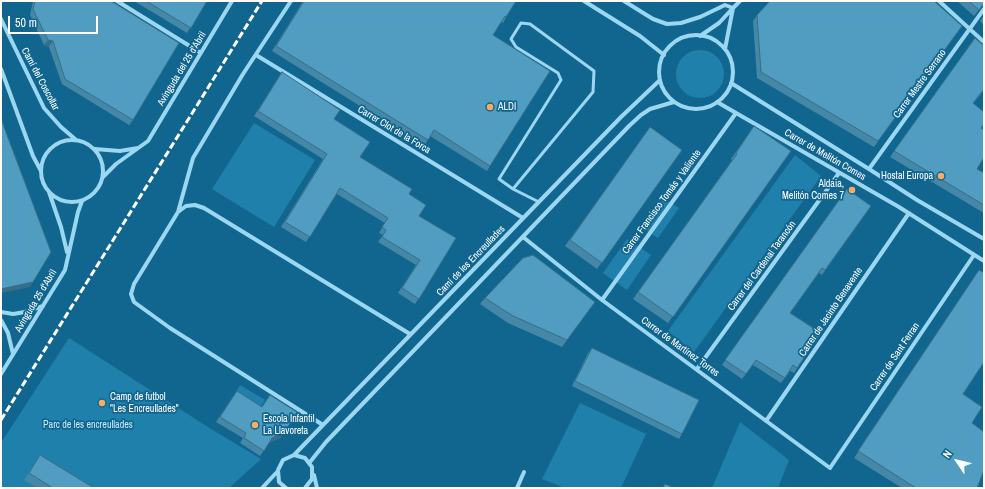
<!DOCTYPE html>
<meta charset="utf-8">
<style>
body{margin:0}
#map{position:relative;width:985px;height:489px;overflow:hidden;background:#11668f;font-family:"Archivo Narrow",sans-serif}
canvas{display:block}
.frame{position:absolute;inset:0;border:2px solid #fff;pointer-events:none}
.north{position:absolute;left:937px;top:441px;width:40px;height:40px;-webkit-text-stroke:3px #11668f;paint-order:stroke;rotate:305deg;font-size:11px;font-weight:700;line-height:16px;text-align:center;color:#fff}
.north::after{content:'';display:block;margin:auto;width:14px;height:18px;background:#fff;clip-path:polygon(50% 0,100% 100%,50% 72%,0 100%)}
.scale{position:absolute;left:8px;top:16px;width:90px;height:18px;box-sizing:border-box;border:2px solid #fff;border-top:0;padding-left:5px;font-size:12px;line-height:14px;white-space:nowrap;color:#fff;-webkit-text-stroke:3px #11668f;paint-order:stroke}
</style>
<div id="map">
<canvas width="985" height="489"></canvas>
<div class="frame"></div>
<div class="north">N</div>
<div class="scale">50 m</div>
</div>
<script>
const ctx = document.querySelector('canvas').getContext('2d');
ctx.lineJoin = 'round';
function paint(path, color) { ctx.fillStyle = color; ctx.fill(path, 'evenodd'); }
const poly = rows => new Path2D(rows.map(r => 'M' + r).join(''));
function strokePath(path, color, width, dash) { ctx.strokeStyle = color; ctx.lineWidth = width; ctx.lineCap = dash ? 'butt' : 'round'; ctx.setLineDash(dash || []); ctx.stroke(path); }
function drawText(font, color, halo, rows, align = 'center') {
  ctx.font = font + ' "Archivo Narrow",sans-serif'; ctx.lineWidth = 3.5; ctx.setLineDash([]); ctx.textBaseline = 'middle'; ctx.strokeStyle = halo; ctx.fillStyle = color; for (const [text, x, y, turn = 0] of rows) {
    ctx.save(); ctx.translate(x, y); ctx.rotate((+turn || 0) * Math.PI / 180); ctx.textAlign = isNaN(turn) ? turn : align; if (halo) ctx.strokeText(text, 0, 0); ctx.fillText(text, 0, 0); ctx.restore();
  }
}
paint(poly([
 '676 74a24 24 0 1 1 48 0a24 24 0 1 1-48 0Z',
 [254,123,315,160,274,227,212,189],
 [795,155,821,176,694,352,668,331],
 [663,199,679,208,658,238,641,227],
 [627,239,651,255,627,290,603,273],
 [69,338,211,429,261,459,229,488,1,488,1,443],
 [240,385,265,400,258,411,234,395],
 [580,403,646,434,621,488,565,488,542,479],
 [740,422,789,460,778,488,712,488]
]), '#2080ac');
strokePath(poly([
 [513,189,593,92,594,71,530,24,521,23,511,39,516,47,558,73,561,80,499,179,513,189,539,202]
]), '#9cd7f2', 3);
strokePath(poly([
 [117,1,201,53],
 [584,1,640,36,664,55],
 [624,1,653,19,667,24,681,23,700,17,725,5,733,8,719,23,700,36],
 [939,1,984,42],
 [1,19,44,108,61,127,75,139],
 '659 72a37 37 0 1 1 74 0a37 37 0 1 1-74 0Z',
 [725,49,733,8,740,1],
 [256,55,523,218],
 [1,69,33,156,41,171],
 [731,83,869,169,917,200,984,239],
 [717,102,899,207,984,261],
 '41 171a31 31 0 1 1 62 0a31 31 0 1 1-62 0Z',
 [95,149,120,151,138,148],
 [869,169,984,9],
 [103,177,116,164,148,141,232,1],
 [49,192,61,227,67,252],
 [178,212,193,158,243,74,291,1],
 [523,237,602,300,830,468,974,255],
 [602,300,736,113],
 [1,312,13,314,25,312,43,306],
 [1,320,8,333,13,354],
 [697,369,839,173],
 [1,374,65,270,78,212,82,201],
 [766,421,909,213],
 [323,425,170,328,134,302,131,294,134,284,178,212,186,206,195,205,204,208,410,334],
 [294,455,621,117,660,80],
 [310,462,326,442,629,126,641,115,650,109,674,102],
 [314,475,317,488],
 [262,488,277,472],
 [286,488,279,482,278,470,283,460,294,455,305,458,312,467,312,479,305,488],
 [517,488,524,472]
]), '#9cd7f2', 4);
strokePath(poly([
 [1,420,262,1]
]), '#fff', 3, [7, 3]);
paint(poly([
 [33,1,111,1,133,120,129,125,62,84,49,47,44,45,30,15],
 [134,1,207,1,187,33],
 [303,1,516,1,506,17,503,23,501,22,493,35,490,166,487,171,430,136,424,146,272,51],
 [957,1,984,1,984,6,981,7,974,16],
 [757,15,962,26,874,147,757,78,753,21],
 [984,15,984,25,980,21],
 [975,38,984,46,984,90,973,104,984,125,982,128,977,169,984,173,984,213,890,157],
 [282,72,334,119,360,157,409,194,419,216,456,238,415,304,398,293,416,265,378,242,383,235,379,233,385,223,337,194,306,242,281,227,323,159,254,116],
 [754,126,791,151,668,323,633,299,732,160,731,159],
 [650,127,682,150,597,269,565,246],
 [847,189,871,206,822,275,819,273,790,313,821,333,794,373,790,371,781,383,753,365,742,379,722,365],
 [979,270,963,394,972,423,977,488,902,488,854,458],
 [485,298,595,302,562,347,508,323,480,304],
 [592,348,682,434,679,439,572,386,588,353],
 [270,395,284,433,280,438,269,443,260,456,240,443,243,438,216,422,233,396,262,407],
 [40,455,94,488,38,488,24,480]
]), '#4587a6');
paint(poly([
 [48,40,53,41,49,47,44,45],
 [33,282,30,287,1,293,1,289],
 [284,433,280,438,269,443,272,438]
]), '#386e87');
const building = poly([
 [35,1,111,1,179,43,133,120,65,79,53,41,48,40,33,9,35,1],
 [146,1,207,1,191,28,146,1],
 [304,1,516,1,506,17,505,16,493,35,550,71,490,166,434,130,428,140,276,46,304,1],
 [770,1,934,1,962,26,878,141,761,72,757,15,770,1],
 [969,1,984,1,984,3,979,10,969,1],
 [975,38,984,46,984,89,973,103,984,112,984,124,981,128,984,130,984,157,977,169,984,173,984,205,894,151,975,38],
 [282,72,340,110,334,119,370,142,360,157,412,189,409,194,426,205,419,216,456,238,419,299,402,288,420,260,382,237,386,230,382,227,388,218,340,188,310,237,285,222,327,154,258,111,282,72],
 [1,119,51,252,33,282,1,289,1,119],
 [754,126,791,151,673,317,638,292,737,154,736,153,754,126],
 [650,127,682,150,602,263,570,240,650,127],
 [847,189,871,206,825,270,822,268,790,313,821,333,797,368,793,365,785,378,756,360,746,374,725,360,847,189],
 [533,255,595,302,567,340,513,316,485,298,523,258,533,255],
 [979,270,984,273,984,362,963,394,982,407,972,423,984,432,984,470,977,488,916,488,858,451,979,270],
 [592,348,699,400,682,434,575,381,592,348],
 [237,391,262,407,270,395,297,412,284,433,272,438,264,451,244,438,246,433,220,417,237,391],
 [40,455,94,488,53,488,29,473,40,455],
 [665,484,674,488,663,488,665,484]
]);
paint(building, '#509dc1');
strokePath(building, '#386e87', 1);
for (const [x, y, r, color] of [
 [490,107,4,"#ffa95d"],
 [941,176,4,"#ffa95d"],
 [852,190,4,"#ffa95d"],
 [102,403,4,"#ffa95d"],
 [255,425,4,"#ffa95d"]
]) { const dot = new Path2D(); dot.arc(x, y, r, 0, 2 * Math.PI); ctx.fillStyle = color; ctx.fill(dot); strokePath(dot, '#11668f', 1.5); }
drawText('10px', '#fff', '#11668f', [
 ["Avinguda del 25 d'Abril",182,69,-59],
 ["Camí del Coscollar",40,79,62],
 ["Carrer Mestre Serrano",920,84,-54],
 ["Carrer Clot de la Forca",394,130,31],
 ["Carrer de Melitón Comes",825,155,30],
 ["Carrer Francisco Tomás y Valiente",662,202,-54],
 ["Camí de les Encreullades",471,261,-46],
 ["Carrer del Cardenal Tarancón",762,266,-54],
 ["Avinguda 25 d'Abril",36,301,-59],
 ["Carrer de Jacinto Benavente",831,312,-56],
 ["Carrer de Martínez Torres",680,347,36],
 ["Carrer de Sant Ferran",895,357,-56]
]);
drawText('10px', '#fff', '#11668f', [
 ["ALDI",498,107],
 ["Hostal Europa",933,176,"right"],
 ["Aldaia,",844,184,"right"],
 ["Melitón Comes 7",844,196,"right"],
 ["Camp de futbol",110,397],
 ["\"Les Encreullades\"",110,409],
 ["Escola Infantil",263,419],
 ["La Llavoreta",263,431]
], 'left');
drawText('10px', '#c3ebfd', '#11668f', [
 ["Parc de les encreullades",88,425]
]);
</script>
